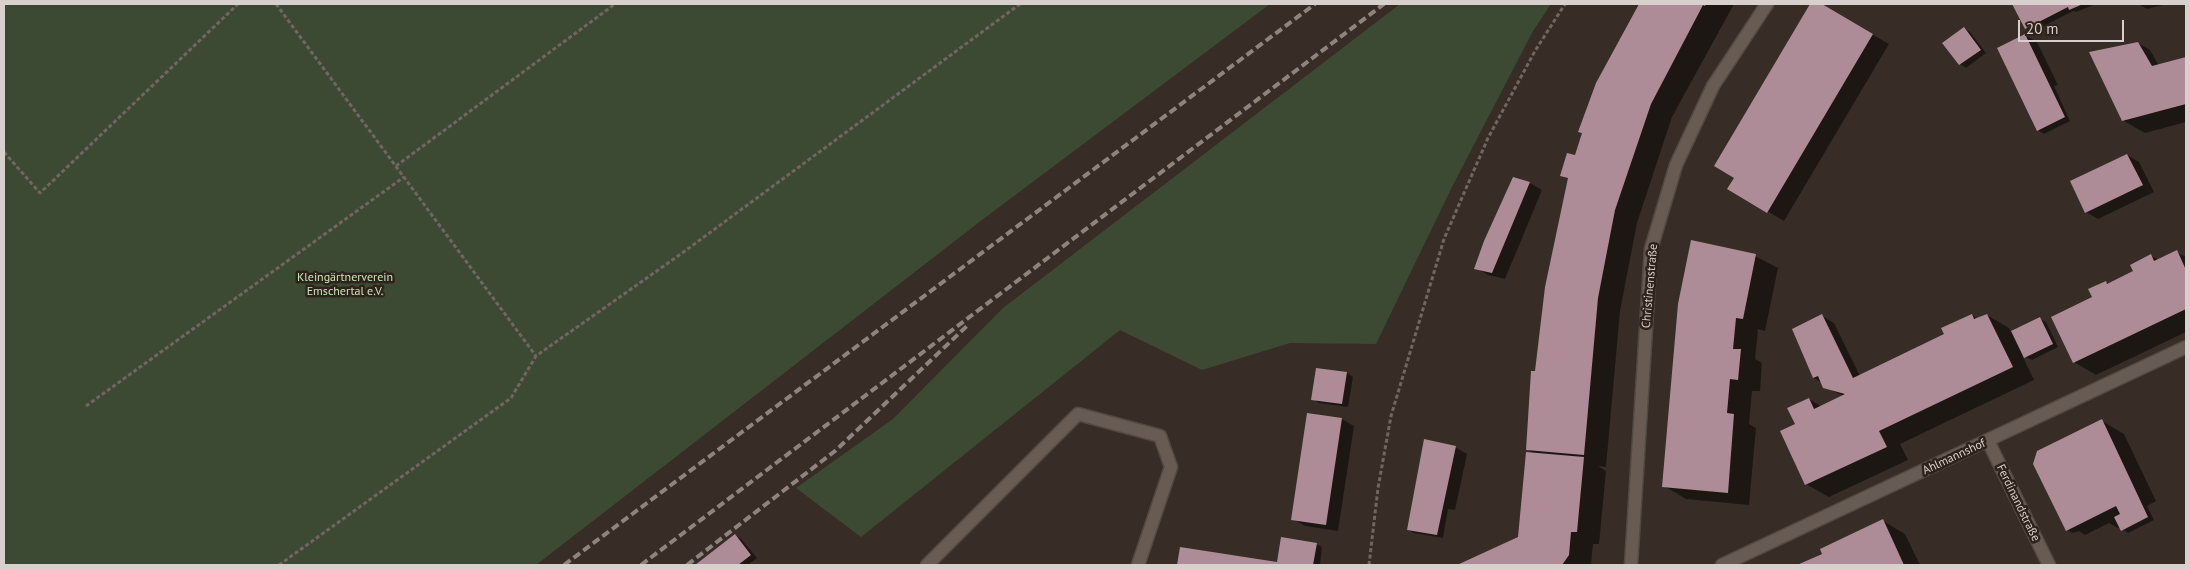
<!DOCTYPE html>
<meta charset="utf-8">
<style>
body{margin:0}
#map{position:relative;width:2190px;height:569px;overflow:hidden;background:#382c26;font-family:"PT Sans",sans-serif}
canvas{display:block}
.frame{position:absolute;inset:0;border:5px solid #d8d0cc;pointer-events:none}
.scale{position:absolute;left:2018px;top:20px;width:106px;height:22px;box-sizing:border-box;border:2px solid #d8d0cc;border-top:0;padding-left:6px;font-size:15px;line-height:18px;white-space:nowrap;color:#d8d0cc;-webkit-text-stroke:4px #2e231c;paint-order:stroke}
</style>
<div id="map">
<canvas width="2190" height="569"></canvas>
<div class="frame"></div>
<div class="scale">20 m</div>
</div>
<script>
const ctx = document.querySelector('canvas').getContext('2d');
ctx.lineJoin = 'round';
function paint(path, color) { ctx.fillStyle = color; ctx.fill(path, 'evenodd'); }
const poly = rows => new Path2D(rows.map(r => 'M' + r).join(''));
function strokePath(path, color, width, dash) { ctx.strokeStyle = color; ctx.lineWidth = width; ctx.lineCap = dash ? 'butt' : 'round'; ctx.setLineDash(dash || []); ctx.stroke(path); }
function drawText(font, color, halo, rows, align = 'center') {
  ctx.font = font + ' "PT Sans",sans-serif'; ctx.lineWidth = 5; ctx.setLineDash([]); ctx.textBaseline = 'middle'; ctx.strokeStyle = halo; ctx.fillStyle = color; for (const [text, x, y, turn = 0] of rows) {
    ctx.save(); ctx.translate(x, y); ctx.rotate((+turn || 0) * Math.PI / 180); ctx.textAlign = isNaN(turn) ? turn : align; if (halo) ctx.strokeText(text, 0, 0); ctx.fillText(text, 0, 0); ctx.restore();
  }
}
paint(poly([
 [4,4,1270,4,982,220,536,565,4,565],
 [1400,4,1551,4,1533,31,1452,187,1376,344,1290,343,1202,370,1120,330,861,537,796,488,893,419,1003,308]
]), '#3c4a33');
paint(poly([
 [1640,4,1734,4,1672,117,1637,223,1620,311,1606,467,1598,466,1606,471,1599,544,1593,544,1591,565,1460,565,1519,538,1535,454,1528,450,1536,373,1569,179,1562,175,1575,157,1597,84],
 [1812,4,1820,4,1889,44,1784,221,1729,189,1736,177,1716,165],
 [2013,4,2096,4,2076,12,2073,11,2032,32,2026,28],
 [2138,4,2167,4,2147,9],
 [1964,28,1970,32,1986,53,1966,68,1960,64],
 [2025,35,2037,42,2058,85,2054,86,2070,121,2044,134,2038,130],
 [2138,43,2150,50,2159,66,2186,59,2186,122,2145,133,2122,120,2090,53],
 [2127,155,2139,162,2154,192,2098,219,2086,212],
 [1530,183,1542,190,1505,279,1488,275,1476,268],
 [2176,252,2186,257,2186,332,2096,375,2074,362,2093,298,2106,283,2109,284,2135,272,2151,256,2159,260],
 [1755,256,1778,268,1765,331,1758,329,1755,359,1762,363,1760,391,1752,391,1749,424,1756,428,1749,505,1686,499,1664,486],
 [1972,315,1978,319,1987,315,2009,328,2011,332,2040,319,2046,322,2058,347,2032,360,2022,355,2034,380,1900,444,1908,460,1829,497,1806,484,1797,424,1809,399,1822,407,1844,396,1824,387,1821,382,1814,378,1793,330,1822,316,1834,323,1860,376,1946,334],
 [1347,373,1353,377,1348,407,1319,403,1313,399],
 [1342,419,1354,426,1338,531,1305,526,1293,519],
 [2102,421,2124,434,2156,501,2147,506,2154,520,2128,533,2120,527,2118,528,2109,523,2085,535,2079,531,2073,533,2067,530],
 [1425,440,1455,447,1467,454,1455,510,1448,509,1443,538,1414,533,1408,530],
 [1883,521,1905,534,1920,565,1800,565],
 [735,535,741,539,757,558,748,565,697,565],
 [1316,544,1322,547,1320,565,1179,565,1181,549,1283,564]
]), '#0007');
paint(poly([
 [1639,4,1706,4,1705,6,1703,5,1651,104,1615,210,1598,298,1584,455,1526,450,1531,371,1535,371,1545,287,1568,178,1560,176,1567,153,1575,155,1582,133,1578,132,1596,83],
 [1810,4,1822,4,1873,34,1767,213,1727,189,1734,178,1714,166],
 [2012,4,2083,4,2069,10,2068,7,2025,29],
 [1964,27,1981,50,1959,65,1942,43],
 [2025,34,2065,117,2037,131,1997,48],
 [2138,42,2152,66,2186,57,2186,104,2122,121,2089,52],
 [2127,154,2143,185,2085,213,2070,181],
 [1513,177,1530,182,1492,273,1474,269,1484,241],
 [1691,240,1756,254,1743,319,1736,318,1733,349,1741,349,1738,380,1730,379,1727,413,1734,414,1728,493,1662,487,1678,304],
 [2177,250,2186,270,2186,309,2073,363,2051,317,2092,297,2088,289,2106,281,2107,284,2133,271,2130,265,2151,254,2154,261],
 [1822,314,1853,378,1944,334,1941,328,1972,314,1974,319,1987,314,2013,367,1879,431,1887,447,1805,485,1780,431,1795,424,1787,408,1809,398,1814,409,1845,394,1823,388,1818,376,1813,378,1792,329],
 [2040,317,2053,344,2024,358,2011,331],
 [1316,368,1347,372,1342,404,1311,400],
 [1307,413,1342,418,1326,525,1291,520],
 [2102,419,2148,517,2121,531,2114,517,2120,514,2116,506,2066,531,2033,464,2037,451],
 [1424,439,1456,446,1437,535,1407,530],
 [1526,452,1584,457,1577,532,1571,532,1569,555,1562,565,1457,565,1518,537],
 [1883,519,1904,565,1797,565,1822,554,1820,549],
 [735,534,751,555,738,565,695,565],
 [1281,537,1317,543,1313,565,1177,565,1180,547,1277,562]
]), '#ad8c98');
const service = poly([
 [927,565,1078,414,1160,436,1171,467,1138,565]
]);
const minor = poly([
 [1988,441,2049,565],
 [1631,565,1651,249,1676,165,1713,86,1767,4],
 [1722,565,2186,347]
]);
strokePath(service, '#534944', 15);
strokePath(minor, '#534944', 15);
strokePath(poly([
 [276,4,536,356],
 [4,152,40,193,238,4],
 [396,166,615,4],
 [86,406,404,177],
 [279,565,511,398,536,356,685,251,1020,4],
 [1369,565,1378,488,1391,416,1444,239,1488,138,1535,51,1565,4]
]), '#716661', 3, [4, 2.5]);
strokePath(service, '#685b54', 12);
strokePath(minor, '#685b54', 12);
strokePath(poly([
 [564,565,1315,4],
 [641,565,1384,4],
 [687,565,835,451,967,326]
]), '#8e847f', 4, [8, 4]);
drawText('12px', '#c7e5b3', '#2e231c', [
 ["Kleingärtnerverein",345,278],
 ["Emschertal e.V.",345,292]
]);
drawText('12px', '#d8d0cc', '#2e231c', [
 ["Christinenstraße",1650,286,-85],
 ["Ahlmannshof",1954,457,-25],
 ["Ferdinandstraße",2018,503,64]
]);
</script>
